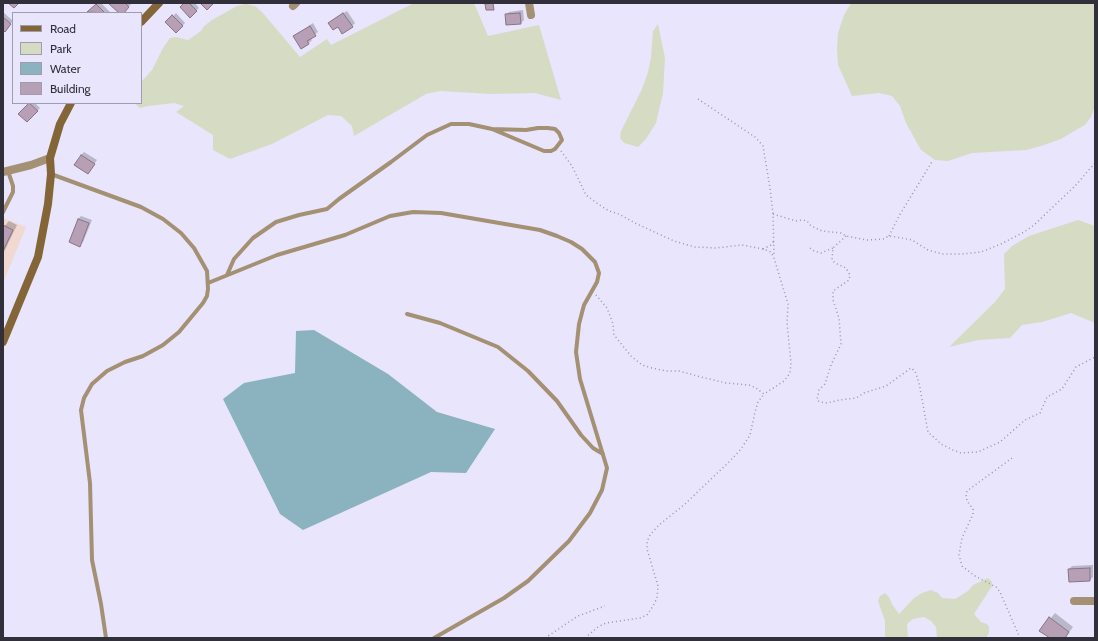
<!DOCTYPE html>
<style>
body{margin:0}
#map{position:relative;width:1098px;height:641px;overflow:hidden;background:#e8e5fc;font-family:Cabin,sans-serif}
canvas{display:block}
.frame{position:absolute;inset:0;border:4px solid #312f3a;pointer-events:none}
.legend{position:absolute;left:12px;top:12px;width:130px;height:92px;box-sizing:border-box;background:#e8e5fc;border:1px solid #9f9cae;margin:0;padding:5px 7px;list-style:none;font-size:12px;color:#312f3a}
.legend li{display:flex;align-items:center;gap:8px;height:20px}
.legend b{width:20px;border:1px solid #9f9cae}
</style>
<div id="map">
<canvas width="1098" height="641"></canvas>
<div class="frame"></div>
<ul class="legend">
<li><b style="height:5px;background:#836538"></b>Road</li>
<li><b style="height:11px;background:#d6dcc4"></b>Park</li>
<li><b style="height:11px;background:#8ab2bf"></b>Water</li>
<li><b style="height:11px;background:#b7a0b5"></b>Building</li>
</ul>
</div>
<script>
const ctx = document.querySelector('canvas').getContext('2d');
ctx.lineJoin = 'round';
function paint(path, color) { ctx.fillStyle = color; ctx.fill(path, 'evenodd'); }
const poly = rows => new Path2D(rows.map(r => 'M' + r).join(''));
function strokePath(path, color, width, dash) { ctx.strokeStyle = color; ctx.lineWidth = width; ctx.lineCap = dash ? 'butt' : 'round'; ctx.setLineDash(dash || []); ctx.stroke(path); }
paint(poly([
 [3,218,26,227,3,283]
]), '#f1d8d0');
paint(poly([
 [414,3,474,3,488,36,539,25,561,100,535,93,492,94,440,91,426,94,354,136,352,126,341,116,328,115,272,144,230,159,213,150,213,135,176,112,184,106,174,103,148,106,140,108,134,103,141,103,141,82,152,70,163,48,170,38,176,37,188,40,201,31,204,26,212,20,237,6,246,4,255,6,262,12,300,57,327,39,331,45],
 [851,3,1095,3,1095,106,1091,117,1085,125,1076,130,1061,139,1041,146,1026,150,972,153,948,161,935,160,921,150,906,123,900,106,892,96,879,93,852,96,838,65,837,49,838,33,844,15],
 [658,24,665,58,663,93,656,123,646,139,638,147,624,143,620,138,621,131,642,89,648,72,651,58,653,31],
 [1078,220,1095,226,1095,323,1071,313,1042,322,1022,325,1010,338,978,340,949,347,995,302,1005,289,1004,254,1012,246,1029,236],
 [988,578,992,582,992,586,974,614,981,622,987,624,989,627,989,633,986,638,937,638,936,627,931,621,924,617,913,619,907,624,908,638,885,638,885,621,878,601,880,596,885,593,889,597,892,604,899,614,914,598,922,593,931,590,938,593,942,598,955,599,968,591,973,585]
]), '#d6dcc4');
paint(poly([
 [314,330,388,374,437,412,495,429,466,473,431,472,303,530,280,514,223,399,244,383,295,373,296,331]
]), '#8ab2bf');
paint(poly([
 [98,3,101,3,111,13,89,13],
 [109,3,132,3,123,13,120,13],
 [185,3,195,3,199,8,190,16],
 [523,10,524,20,521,23,507,24,506,15,509,12],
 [347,11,355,23,352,26,338,26,332,20],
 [3,12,13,21,5,30,3,29],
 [176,13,185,23,176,32,167,22],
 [313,23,318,32,310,38,312,40,309,43,302,48,294,36],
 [30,103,35,103,40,108,27,121,20,114],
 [84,152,97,160,90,170,81,155],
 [81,216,92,220,83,242,80,245,70,241,78,219],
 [9,221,17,225,3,254,3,228],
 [1093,565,1093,577,1090,580,1069,569,1072,566],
 [1055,613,1073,627,1065,638,1052,638,1040,631]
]), '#0003');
const building = poly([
 [8,3,19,3,14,8,8,3],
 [108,3,125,3,129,7,124,13,119,13,108,3],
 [184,3,189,3,197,11,190,18,180,7,184,3],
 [200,3,214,3,207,10,200,3],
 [493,3,494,10,486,10,485,4,493,3],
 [96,4,105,13,87,12,96,4],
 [343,13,353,27,342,34,338,27,333,30,328,23,343,13],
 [520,13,521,24,506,25,505,14,520,13],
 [172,15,183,26,176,33,165,22,172,15],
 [3,17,11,24,5,32,3,30,3,17],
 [310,26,316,36,307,41,309,44,301,49,293,36,310,26],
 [29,103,38,111,27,122,18,114,29,103],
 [81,155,95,164,88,174,74,165,81,155],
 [78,219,89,223,80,247,69,242,78,219],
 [3,225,13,230,3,251,3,225],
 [1090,568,1090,581,1069,582,1068,569,1090,568],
 [1049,617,1069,632,1065,638,1050,638,1039,631,1049,617]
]);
paint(building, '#b7a0b5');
strokePath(building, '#887386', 1);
strokePath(poly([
 [698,99,755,137,763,146,770,188,773,214,774,256],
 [561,151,572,166,586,195,598,204,609,211,619,214,635,223,674,241,695,247,716,248,742,245,763,249,771,252,774,258,788,304,787,323,791,363,790,373,784,381,764,394,756,388,749,385,726,383,701,377,679,371,666,371,652,368,642,365,631,356,614,335,613,324,607,308,596,295],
 [773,214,796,221,802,220,807,221,811,226,822,231,841,233,846,236,867,240,883,239,889,236,896,237,912,240,928,250,942,254,962,254,981,252,1001,244,1024,232,1034,225,1075,186,1095,163],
 [846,236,833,248,832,260,835,263,846,268,850,275,849,280,833,291,833,300,839,318,841,344,831,365,825,384,819,390,817,400,820,402,827,403,840,400,856,398,864,393,886,386,911,368,915,371,919,383,928,432,941,444,953,450,961,453,978,452,1000,442,1025,420,1040,413,1047,397,1062,389,1076,367,1095,357],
 [889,236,899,216,933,160],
 [810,248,814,251,821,253,833,248],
 [763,249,771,245,774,241],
 [1012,458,967,491,966,495,967,501,973,509,973,514,962,538,959,555,962,566,975,576,996,587,1000,592,1020,638],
 [545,638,578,616,605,606],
 [585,638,598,627,606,623,640,618,647,615,653,606,657,598,658,586,647,549,647,542,650,535,659,525,685,504,730,461,741,449,750,435,755,412,758,402,764,394]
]), '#9997a8', 1.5, [1, 3]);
strokePath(poly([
 [51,174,141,207,163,219,181,233,194,248,207,271,208,289,207,296,203,303,179,332,163,345,143,356,125,362,107,371,92,384,84,398,81,410,90,483,92,560,101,604,106,638],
 [3,212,13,192,13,186,8,171],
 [227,275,234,259,253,238,276,222,299,215,327,209,339,199,391,162,427,135,451,124,469,124,492,129,544,151,551,151,555,149,562,140,559,133,555,129,548,128,538,128,526,130,492,129],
 [208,283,277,255,345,235,390,216,413,212,441,213,540,230,557,236,571,242,582,249,595,262,599,273,597,282,584,305,579,324,576,352,580,379,607,468,602,490,590,513,569,541,528,581,504,598,434,638],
 [407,314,440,323,498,347,528,371,557,401,581,435,593,448,603,454]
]), '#a49072', 4);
strokePath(poly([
 [529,3,531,15],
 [293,6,296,3],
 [1074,601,1095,601]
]), '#a49072', 8);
strokePath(poly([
 [3,172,31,165,50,158]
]), '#a49072', 8);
strokePath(poly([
 [141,22,159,3],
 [3,342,38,257,48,204,51,174,50,158,60,124,71,103]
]), '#836538', 8);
</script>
